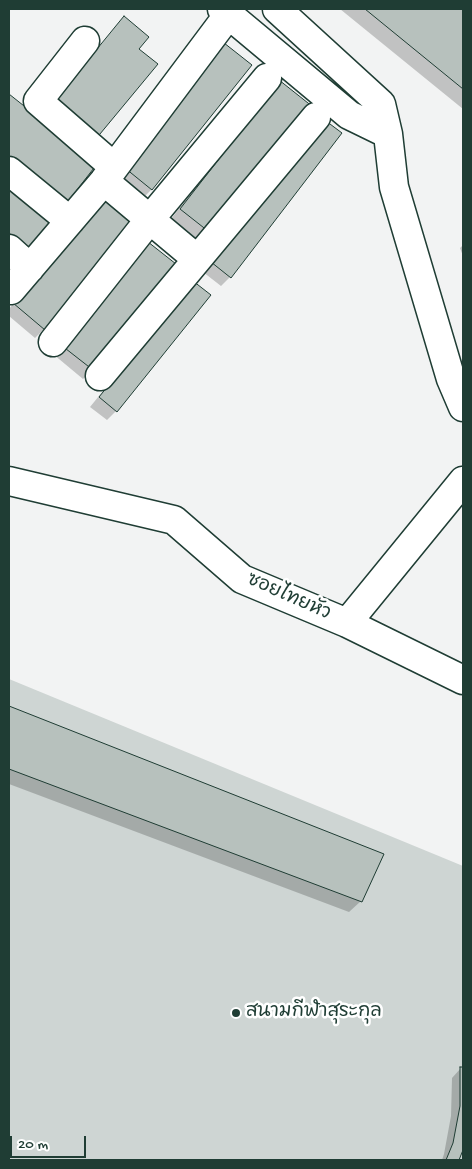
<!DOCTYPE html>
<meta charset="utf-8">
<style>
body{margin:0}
#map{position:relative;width:472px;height:1169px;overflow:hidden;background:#f2f3f3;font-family:"Gochi Hand",sans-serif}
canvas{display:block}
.frame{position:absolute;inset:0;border:10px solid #1f3d34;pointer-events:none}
.scale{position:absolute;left:10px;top:1136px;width:76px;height:22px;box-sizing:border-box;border:2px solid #1f3d34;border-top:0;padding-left:6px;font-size:15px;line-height:18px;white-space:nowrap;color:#1f3d34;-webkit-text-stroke:4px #fff;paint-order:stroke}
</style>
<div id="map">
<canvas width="472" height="1169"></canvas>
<div class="frame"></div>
<div class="scale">20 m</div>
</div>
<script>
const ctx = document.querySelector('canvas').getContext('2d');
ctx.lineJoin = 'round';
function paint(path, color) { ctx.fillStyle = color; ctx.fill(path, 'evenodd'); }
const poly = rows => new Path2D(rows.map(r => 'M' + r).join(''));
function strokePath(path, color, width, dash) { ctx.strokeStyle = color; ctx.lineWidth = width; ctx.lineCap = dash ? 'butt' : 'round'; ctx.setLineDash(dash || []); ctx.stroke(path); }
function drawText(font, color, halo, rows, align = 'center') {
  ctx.font = font + ' "Gochi Hand","Playpen Sans Thai",sans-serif'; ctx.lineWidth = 5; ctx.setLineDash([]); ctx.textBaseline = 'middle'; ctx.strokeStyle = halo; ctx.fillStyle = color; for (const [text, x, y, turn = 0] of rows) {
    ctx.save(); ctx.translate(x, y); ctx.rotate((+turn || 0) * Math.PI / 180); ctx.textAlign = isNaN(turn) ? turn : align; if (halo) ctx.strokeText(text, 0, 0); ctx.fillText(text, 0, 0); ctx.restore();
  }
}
paint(poly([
 [9,679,463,866,463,1160,9,1160]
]), '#ced5d3');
paint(poly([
 [340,9,463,9,463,109],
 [250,65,151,190,142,199,111,174],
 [9,95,95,165,9,175],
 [256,110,203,244,171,219],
 [313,129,230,277,221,286,203,272],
 [9,179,18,257,9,250],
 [91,207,44,329,35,338,9,316,9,309],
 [463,245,463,256,460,248],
 [174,264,93,369,83,379,53,354],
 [184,291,116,411,107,420,90,407],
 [9,707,382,854,361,901,349,912,9,784],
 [461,1068,463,1068,463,1147,457,1160,442,1160,444,1154,451,1116,452,1078]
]), '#0003');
const building = poly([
 [365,9,463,9,463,89,365,9],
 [124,16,149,37,139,49,158,64,95,140,52,104,124,16],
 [219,39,252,65,152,190,120,164,219,39],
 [274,76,313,107,213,235,180,209,265,100,274,76],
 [9,94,97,164,66,204,9,158,9,94],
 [322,118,342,133,231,278,211,262,322,118],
 [9,177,55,216,28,249,9,233,9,177],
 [100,196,132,222,45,330,13,303,100,196],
 [143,238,176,264,93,370,61,345,143,238],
 [193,281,211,295,117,412,99,397,193,281],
 [9,706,384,854,362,902,9,769,9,706],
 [460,1067,463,1067,463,1150,459,1160,446,1160,453,1143,460,1106,460,1067]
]);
paint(building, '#b7c1bd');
strokePath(building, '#1f3d34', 1);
const minor = poly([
 [222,9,349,115,388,134],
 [277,9,381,104,388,134,394,187,451,379,463,407],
 [85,41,38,101,114,167],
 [9,171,70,221],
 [104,181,197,259],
 [9,249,30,268],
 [11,290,104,181,229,14],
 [53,342,150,219,267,78],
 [100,376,316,117],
 [9,481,174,520,242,579,347,623,463,481],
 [347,623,463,680]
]);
strokePath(minor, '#1f3d34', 31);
strokePath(minor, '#fff', 28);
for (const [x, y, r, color] of [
 [236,1013,5,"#1f3d34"]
]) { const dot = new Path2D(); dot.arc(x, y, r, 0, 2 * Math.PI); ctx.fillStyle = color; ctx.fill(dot); strokePath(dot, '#fff', 2); }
drawText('19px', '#1f3d34', '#fff', [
 ["ซอยไทยหัว",288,598,24]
]);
drawText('19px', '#1f3d34', '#fff', [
 ["สนามกีฬาสุระกุล",246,1013]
], 'left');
</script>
